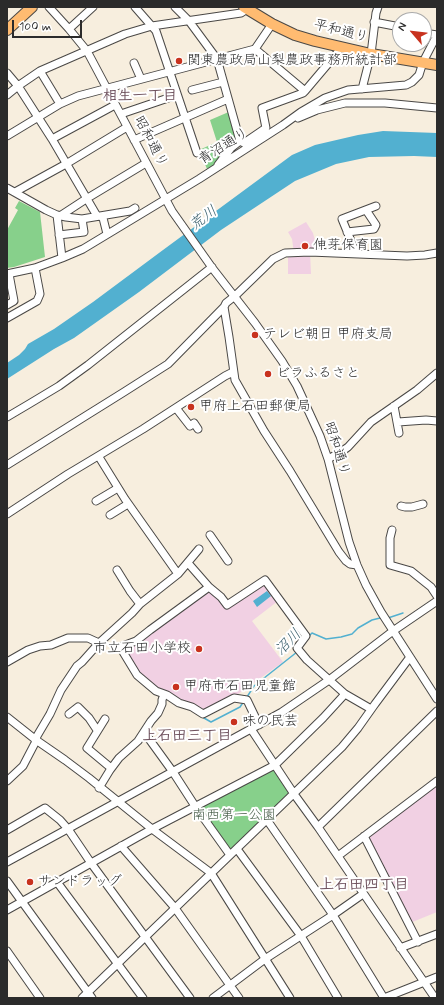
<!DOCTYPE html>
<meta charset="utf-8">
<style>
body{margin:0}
#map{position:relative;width:444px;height:1005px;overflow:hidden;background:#f7eede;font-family:Mynerve,sans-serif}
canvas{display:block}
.frame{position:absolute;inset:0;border:8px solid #2b2b2b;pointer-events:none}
.north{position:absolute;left:392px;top:12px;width:40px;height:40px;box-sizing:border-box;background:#fff;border:1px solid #aaa;border-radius:50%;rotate:298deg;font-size:11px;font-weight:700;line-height:16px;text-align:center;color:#2b2b2b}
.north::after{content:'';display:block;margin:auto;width:14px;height:18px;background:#c8321e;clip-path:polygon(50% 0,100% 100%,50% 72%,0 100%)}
.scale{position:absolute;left:12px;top:20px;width:70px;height:18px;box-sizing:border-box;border:2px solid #2b2b2b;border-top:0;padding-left:5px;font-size:12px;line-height:14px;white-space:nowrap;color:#2b2b2b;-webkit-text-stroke:3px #fff;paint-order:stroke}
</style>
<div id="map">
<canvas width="444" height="1005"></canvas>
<div class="frame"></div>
<div class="north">N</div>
<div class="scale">100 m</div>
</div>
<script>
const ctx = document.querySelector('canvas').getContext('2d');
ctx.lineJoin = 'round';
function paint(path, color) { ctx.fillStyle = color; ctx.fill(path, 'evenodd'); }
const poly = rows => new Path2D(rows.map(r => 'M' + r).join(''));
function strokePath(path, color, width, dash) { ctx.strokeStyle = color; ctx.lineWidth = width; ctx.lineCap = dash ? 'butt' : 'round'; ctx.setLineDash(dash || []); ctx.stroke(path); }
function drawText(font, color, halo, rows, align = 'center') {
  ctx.font = font + ' Mynerve,"Klee One",sans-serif'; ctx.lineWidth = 4; ctx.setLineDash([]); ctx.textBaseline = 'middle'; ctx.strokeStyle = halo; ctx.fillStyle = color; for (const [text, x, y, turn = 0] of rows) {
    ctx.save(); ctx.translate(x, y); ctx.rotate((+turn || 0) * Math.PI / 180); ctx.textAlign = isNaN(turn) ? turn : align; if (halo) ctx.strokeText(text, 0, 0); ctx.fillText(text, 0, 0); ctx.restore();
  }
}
paint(poly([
 [306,222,313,233,318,252,310,252,311,274,288,274,288,253,294,253,292,239,288,232],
 [265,584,278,601,252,621,283,662,234,697,205,712,181,702,156,688,138,674,124,651,125,647,208,590,211,590,228,607],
 [437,782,437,912,410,923,366,836]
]), '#f1d0e3');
paint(poly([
 [231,111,240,141,219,163,207,169,199,150,217,142,210,120],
 [19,201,40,212,45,257,14,267,7,268,7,230,18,210,15,208],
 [273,768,291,791,230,850,201,809,202,807]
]), '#87d08b');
paint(poly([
 [383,131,437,133,437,157,414,156,369,157,336,164,295,181,221,230,139,292,74,338,54,349,7,379,7,363,19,355,25,349,28,344,54,329,93,302,163,250,292,155,315,145,358,135],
 [267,591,271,596,257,607,253,601]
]), '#52b0d0');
strokePath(poly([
 [388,618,403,613],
 [309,636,312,633,326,639,341,637,352,634,358,628,372,620,380,618,383,619],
 [247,697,254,686,297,652],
 [204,718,211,722,240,707,242,704,244,702]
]), '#52b0d0', 1.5);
const minor = poly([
 [49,7,69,29,87,51,172,211,213,269,255,323,282,361,297,386,320,436,328,459,349,542,357,565,366,585,381,612,437,699],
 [135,7,156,31,197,153],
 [175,7,189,21,217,59,240,141,231,148,218,165],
 [374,22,400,27],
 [69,29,93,7],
 [424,33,437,35],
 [255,49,305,91],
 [134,63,141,79],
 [40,71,60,104],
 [7,73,18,86,52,139,97,216],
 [362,89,371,54,376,13,378,7],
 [192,90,223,82],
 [7,95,18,86,40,71,125,34,152,26,241,13,247,9,248,7],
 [121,114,177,95],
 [298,118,317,110,345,103,385,103,437,108],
 [7,136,60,104,78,96,255,49,272,24],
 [52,139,115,105],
 [134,140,228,99],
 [240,141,244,143,266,128,262,108,303,93,305,91,338,52,339,47],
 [7,188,46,210,57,215,66,217,82,219,100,216,103,218,107,234],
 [15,192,66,164,127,127],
 [57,215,62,258],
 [60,216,86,199,146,163],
 [100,216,130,211,135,208],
 [347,232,374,229,376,225,366,210],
 [59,235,84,232,82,219],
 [356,253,342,219,376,206],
 [7,274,35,268,62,258,83,249,199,179,283,125,301,112,325,98,348,90,406,85,412,82,419,75,423,62,437,35],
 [7,305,14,301,9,274],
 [7,318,37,301,40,294,35,268],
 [394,406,399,433],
 [176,408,190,426,194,423,198,429],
 [7,417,29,404,59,386,88,365,212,267],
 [398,422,426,420,437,421],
 [99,457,125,499,178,574],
 [328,459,341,452,348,447,371,422,417,390,437,373],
 [7,465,124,392,168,364,224,307],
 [96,501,118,488],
 [401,506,405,507,412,507,423,504],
 [7,514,68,474,143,429,225,376,233,372],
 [110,515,128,504],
 [392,530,390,538,390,565,411,571,431,587,437,596],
 [210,535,228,561],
 [188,563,209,587],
 [357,565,350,564,346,561,339,552,290,471,264,431,235,380,229,337,224,307,226,303,235,296,273,259,285,253,310,252,407,256,425,255,437,253],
 [117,570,130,591,140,604],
 [7,662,28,650,40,646,51,645,68,638,88,638,99,643],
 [69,714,78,707,89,718,97,730],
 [7,717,36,740,65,760,89,778,152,829,211,873,290,998],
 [105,719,87,748,111,768],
 [259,725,247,700,234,698,203,714,192,707,179,703,167,695,156,691,137,675,120,647,136,641,150,630,209,587,221,597,227,605,265,580,306,636,297,648,307,660,345,694,371,709],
 [251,729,294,794,318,827,435,998],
 [144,732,173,772,195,806,230,855],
 [7,781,23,766,35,743,37,736,50,714,61,690,77,666,82,662,99,643,132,613,140,604,178,574,199,549],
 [99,788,110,770,119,758,138,741,151,721,158,713,162,704,162,700,164,694],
 [267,820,333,915,384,998,437,977],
 [318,827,437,711],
 [7,830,45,808,60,820,68,829,91,863,190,998],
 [364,836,418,942],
 [121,846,175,908,239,998],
 [237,849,301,936,338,998],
 [338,856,437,781],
 [7,862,282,712,329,680,393,631,437,601],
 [7,881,92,998],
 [57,882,143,998],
 [7,910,152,829,275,765,323,718,345,694],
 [400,948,437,934],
 [7,951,40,998],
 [82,998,342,747,358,728,375,704,410,657],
 [213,998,265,959,333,915,363,894]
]);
const highway = poly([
 [244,7,272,24,295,35,315,41,371,54,437,65],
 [7,30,32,7]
]);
strokePath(minor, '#4a4846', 9);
strokePath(highway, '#4a4846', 12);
strokePath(minor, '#fff', 7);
strokePath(highway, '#ffbb71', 10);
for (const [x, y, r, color] of [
 [179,61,4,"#c8321e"],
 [305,246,4,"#c8321e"],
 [255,335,4,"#c8321e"],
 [268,374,4,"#c8321e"],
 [191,407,4,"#c8321e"],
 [199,649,4,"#c8321e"],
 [176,687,4,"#c8321e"],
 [234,722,4,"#c8321e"],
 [30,882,4,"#c8321e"]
]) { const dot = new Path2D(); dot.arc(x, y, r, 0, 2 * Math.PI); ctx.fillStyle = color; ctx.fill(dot); strokePath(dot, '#fff', 1.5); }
drawText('14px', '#2b2b2b', '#fff', [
 ["平和通り",341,32,14],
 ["昭和通り",150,142,62],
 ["青沼通り",224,147,-32],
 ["昭和通り",336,449,72]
]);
drawText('14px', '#2b2b2b', '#fff', [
 ["関東農政局山梨農政事務所統計部",187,61],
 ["伸芽保育園",313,246],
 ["テレビ朝日 甲府支局",263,335],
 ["ビラふるさと",276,374],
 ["甲府上石田郵便局",199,407],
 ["市立石田小学校",191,649,"right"],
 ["甲府市石田児童館",184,687],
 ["味の民芸",242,722],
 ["サンドラッグ",38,882]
], 'left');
drawText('14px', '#475d48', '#fff', [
 ["南西第一公園",234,816]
]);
drawText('bold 15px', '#6f525e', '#fff', [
 ["相生一丁目",140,97],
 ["上石田三丁目",187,737],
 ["上石田四丁目",364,886]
]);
drawText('italic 15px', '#3b606d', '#fff', [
 ["荒川",204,219,-37],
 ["沼川",289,643,-46]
]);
</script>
